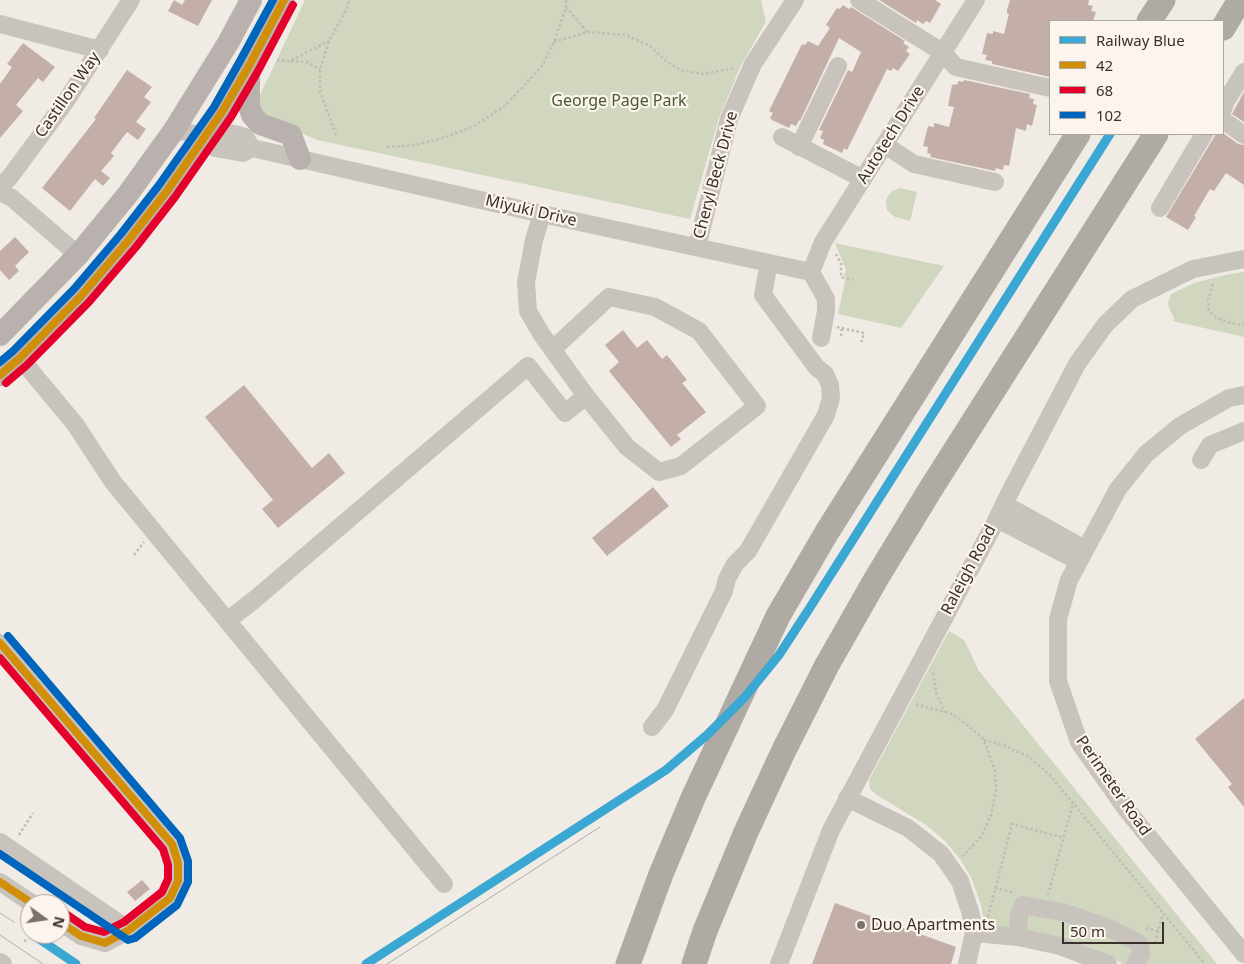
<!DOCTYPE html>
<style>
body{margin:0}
#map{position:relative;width:1244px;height:964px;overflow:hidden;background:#f0ebe5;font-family:"Noto Sans",sans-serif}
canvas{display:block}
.legend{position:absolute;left:1049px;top:20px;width:175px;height:115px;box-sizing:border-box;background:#fbf5ee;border:1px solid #aea6a0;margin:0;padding:6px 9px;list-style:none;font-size:15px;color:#3b302b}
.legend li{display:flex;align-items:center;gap:10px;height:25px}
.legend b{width:25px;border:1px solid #aea6a0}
.north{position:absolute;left:20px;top:894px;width:50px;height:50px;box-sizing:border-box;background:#fbf5ee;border:1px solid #aea6a0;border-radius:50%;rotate:104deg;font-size:14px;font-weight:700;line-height:20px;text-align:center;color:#3b302b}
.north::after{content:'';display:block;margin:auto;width:18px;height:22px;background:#7a716c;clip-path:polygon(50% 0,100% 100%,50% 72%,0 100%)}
.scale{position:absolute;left:1062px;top:922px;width:102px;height:22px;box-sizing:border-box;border:2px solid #3b302b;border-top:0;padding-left:6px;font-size:15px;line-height:18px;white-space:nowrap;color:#3b302b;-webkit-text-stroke:4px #fbf5ee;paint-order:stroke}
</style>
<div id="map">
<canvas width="1244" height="964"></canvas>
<ul class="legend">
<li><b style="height:6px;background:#3ba7d3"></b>Railway Blue</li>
<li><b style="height:6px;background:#d18e09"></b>42</li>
<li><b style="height:6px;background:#e4002b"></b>68</li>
<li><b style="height:6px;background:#0065bd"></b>102</li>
</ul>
<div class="north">N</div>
<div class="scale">50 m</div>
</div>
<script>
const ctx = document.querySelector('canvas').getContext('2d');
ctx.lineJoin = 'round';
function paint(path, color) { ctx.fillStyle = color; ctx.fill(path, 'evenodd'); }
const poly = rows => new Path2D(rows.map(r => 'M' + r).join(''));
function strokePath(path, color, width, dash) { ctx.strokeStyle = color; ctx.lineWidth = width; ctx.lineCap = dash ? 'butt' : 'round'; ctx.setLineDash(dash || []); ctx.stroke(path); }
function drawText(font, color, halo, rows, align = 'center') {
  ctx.font = font + ' "Noto Sans",sans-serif'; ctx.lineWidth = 4.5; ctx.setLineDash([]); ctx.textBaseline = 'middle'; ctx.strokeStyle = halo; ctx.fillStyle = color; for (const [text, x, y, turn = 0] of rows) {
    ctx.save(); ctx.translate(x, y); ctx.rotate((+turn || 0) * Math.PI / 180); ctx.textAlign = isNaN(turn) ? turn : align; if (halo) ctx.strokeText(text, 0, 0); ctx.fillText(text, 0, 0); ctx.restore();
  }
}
paint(poly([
 [305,0,761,0,766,22,741,65,719,118,690,219,317,140,252,112],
 [900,188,917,192,910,221,895,217,887,210,886,200,888,196,891,192],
 [835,243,944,266,901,328,838,314,846,276,844,276,846,270],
 [1244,272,1244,337,1173,321,1174,318,1169,308,1168,302,1171,294,1194,283,1225,275],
 [949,631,964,640,979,671,1217,964,1123,964,1092,948,1066,939,995,926,988,924,983,918,981,905,971,877,960,859,945,841,926,825,877,795,870,789,869,780]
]), '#d1d6bf');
paint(poly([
 [174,0,182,5,185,0,212,0,198,26,168,11],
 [879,0,935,0,941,4,930,23,926,21,923,24,917,20,916,23],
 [1010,0,1089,0,1088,5,1093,6,1091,11,1096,12,1093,21,1050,21,1050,77,992,64,992,61,985,60,987,55,982,54,987,33,993,34,993,31,1004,34,1009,14,1007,13,1007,10],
 [843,5,849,9,851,7,905,41,903,43,909,47,906,51,910,54,898,71,893,68,891,71,887,69,847,150,844,148,842,153,823,144,824,140,820,138,823,131,819,130,848,70,852,72,861,52,839,38,800,121,799,120,796,126,791,124,789,128,772,120,770,118,773,113,769,111,802,44,805,45,808,41,818,46,830,28,826,25,837,8,840,9],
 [23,43,55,67,43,82,38,78,16,105,23,111,0,138,0,84,12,67,7,64],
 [127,70,152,87,144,97,151,102,136,122,146,129,138,140,127,132,111,153,114,156,101,171,110,178,103,186,95,179,70,211,42,188,96,119,94,118],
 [964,80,1030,94,1029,98,1034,99,1033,104,1037,105,1032,126,1027,124,1026,131,1016,128,1009,166,1004,165,1003,170,996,168,995,171,930,157,931,154,927,153,928,147,923,146,928,126,934,127,934,123,949,127,954,107,948,106,952,85,958,84,958,81,963,82],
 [1244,92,1244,122,1232,114],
 [1223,133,1238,144,1244,145,1244,185,1226,173,1214,191,1210,189,1194,216,1196,217,1188,230,1166,217,1216,134],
 [15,237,29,252,15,266,19,271,9,280,0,270,0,251],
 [623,330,637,348,647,340,662,359,667,355,687,380,682,383,706,412,677,435,681,439,671,447,609,371,619,362,605,345],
 [244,385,312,468,329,453,345,473,278,528,262,509,273,500,205,417],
 [653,487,669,506,607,556,592,538],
 [1244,698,1244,807,1228,787,1232,784,1195,739],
 [142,880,150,889,135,901,127,892],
 [835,903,956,947,951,964,812,964]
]), '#c3afa7');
strokePath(poly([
 [566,7,587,32],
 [554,42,587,32,626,35,650,46,667,62,680,70,703,74,734,68],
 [277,60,290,61,329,41],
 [291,61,308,62,320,70],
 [336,135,320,91,320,70,329,41,347,8,349,0],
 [387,147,416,145,449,136,474,126,506,105,542,66,554,42,566,7,566,0],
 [836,254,841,264,841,277,853,280],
 [1213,284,1208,300,1209,311,1217,318,1231,323,1244,325],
 [837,327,864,333,862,341,860,341],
 [841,336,842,328],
 [134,555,144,542],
 [933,673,936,693,945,712],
 [916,704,952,714,970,727,984,740,995,771,996,791,991,815,981,837,962,857],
 [984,740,1003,745,1027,756,1049,774,1205,964],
 [19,835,33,813],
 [995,888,1015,893],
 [1048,895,1073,803],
 [988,917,1012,824,1064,838],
 [1146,928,1158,931],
 [24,940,27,942],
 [1155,943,1163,913]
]), '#c2bbb6', 2.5, [2.5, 2.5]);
strokePath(poly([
 [859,0,942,52,956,67,1050,88],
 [0,24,100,50],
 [1223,109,1226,101,1244,72],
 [1223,120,1244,135],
 [174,130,206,136,219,131,234,134,245,137,252,148,542,214,811,272],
 [206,136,215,148,243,153,252,148],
 [782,137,863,179],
 [885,145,914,164,995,182],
 [799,147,838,66],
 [0,186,10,177,66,101,131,0],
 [0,192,12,198,78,255],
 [1160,208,1204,134],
 [542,214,534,240,526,282,528,311,542,335,586,396,627,447,659,472,681,466,757,406,699,331,655,307,609,297,553,349],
 [697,247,729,119,753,64,795,0],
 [811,272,823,242,976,0],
 [811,272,826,299,826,311,821,338],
 [20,358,75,424,113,482,444,884],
 [1244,395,1229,398,1180,426,1146,454,1118,489,1069,580,1058,619,1058,681,1079,742,1126,809,1244,954],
 [1201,460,1210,445,1244,431],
 [1004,504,1085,549],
 [997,519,1078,561],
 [228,620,254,600,528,366,565,413,586,396],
 [0,643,172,844,178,863,178,881,170,898,129,930,105,943,81,936,60,922],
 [652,727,665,710,724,591,727,579,735,564,748,551,826,415,831,398,830,385,825,374,817,368,763,295,769,263],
 [847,798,908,828,941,854,960,881,971,914,974,933,967,964],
 [0,842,129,930],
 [0,882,33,904],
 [974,933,1018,937,1060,946,1108,964],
 [1018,937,1019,916,1023,905,1066,913,1109,928,1137,942,1140,945,1141,954,1135,964],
 [0,962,3,964],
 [779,964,831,830,997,519,1008,496,1077,364,1105,325,1132,299,1193,269,1244,259]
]), '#c9c3be', 18);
strokePath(poly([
 [249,68,249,106,252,115,260,124,291,135,300,159],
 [0,335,78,255,128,194,174,130,228,43,251,0],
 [0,375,20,358,81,296,128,241,167,191,222,112,249,66,284,0]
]), '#b8b1ad', 22);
strokePath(poly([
 [1149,21,1163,0],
 [1223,28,1240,0],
 [628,964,661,874,693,798,778,616,827,532,1078,134],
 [694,964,705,931,746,832,784,750,827,665,876,579,930,490,1156,134]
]), '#afaaa4', 25);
strokePath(poly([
 [0,913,14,922],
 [0,935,43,964],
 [387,964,600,827]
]), '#b1aca8', 1);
strokePath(poly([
 [0,375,20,358,81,296,128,241,167,191,222,112,249,66,284,0],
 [0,643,172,844,178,863,178,881,170,898,129,930,105,943,81,936,60,922],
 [0,882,33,904]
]), '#d18e09', 8);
strokePath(poly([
 [6,383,27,365,89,302,136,247,175,197,231,117,258,71,293,5],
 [0,658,163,849,168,865,168,879,162,892,124,922,104,932,85,927,66,914]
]), '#e4002b', 8);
strokePath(poly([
 [0,362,13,351,74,289,120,235,159,185,214,107,240,61,273,0],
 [0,854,128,940,135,938,177,905,188,882,188,861,180,838,8,636]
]), '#0065bd', 8);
strokePath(poly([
 [32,934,76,964],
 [366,964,666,770,707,735,745,697,779,655,809,609,1110,134]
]), '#3ba7d3', 9);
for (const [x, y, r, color] of [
 [861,925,5,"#7a716c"]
]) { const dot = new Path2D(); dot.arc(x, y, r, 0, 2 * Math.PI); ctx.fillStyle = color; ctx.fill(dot); strokePath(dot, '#fbf5ee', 2); }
drawText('16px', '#3b302b', '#fbf5ee', [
 ["Castillon Way",68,95,-55],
 ["Autotech Drive",891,135,-58],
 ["Cheryl Beck Drive",716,175,-75],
 ["Miyuki Drive",531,211,13],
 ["Raleigh Road",969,570,-62],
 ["Perimeter Road",1113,786,55]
]);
drawText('16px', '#4a5a2e', '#fbf5ee', [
 ["George Page Park",619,101]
]);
drawText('16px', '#3b302b', '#fbf5ee', [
 ["Duo Apartments",871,925]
], 'left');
</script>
